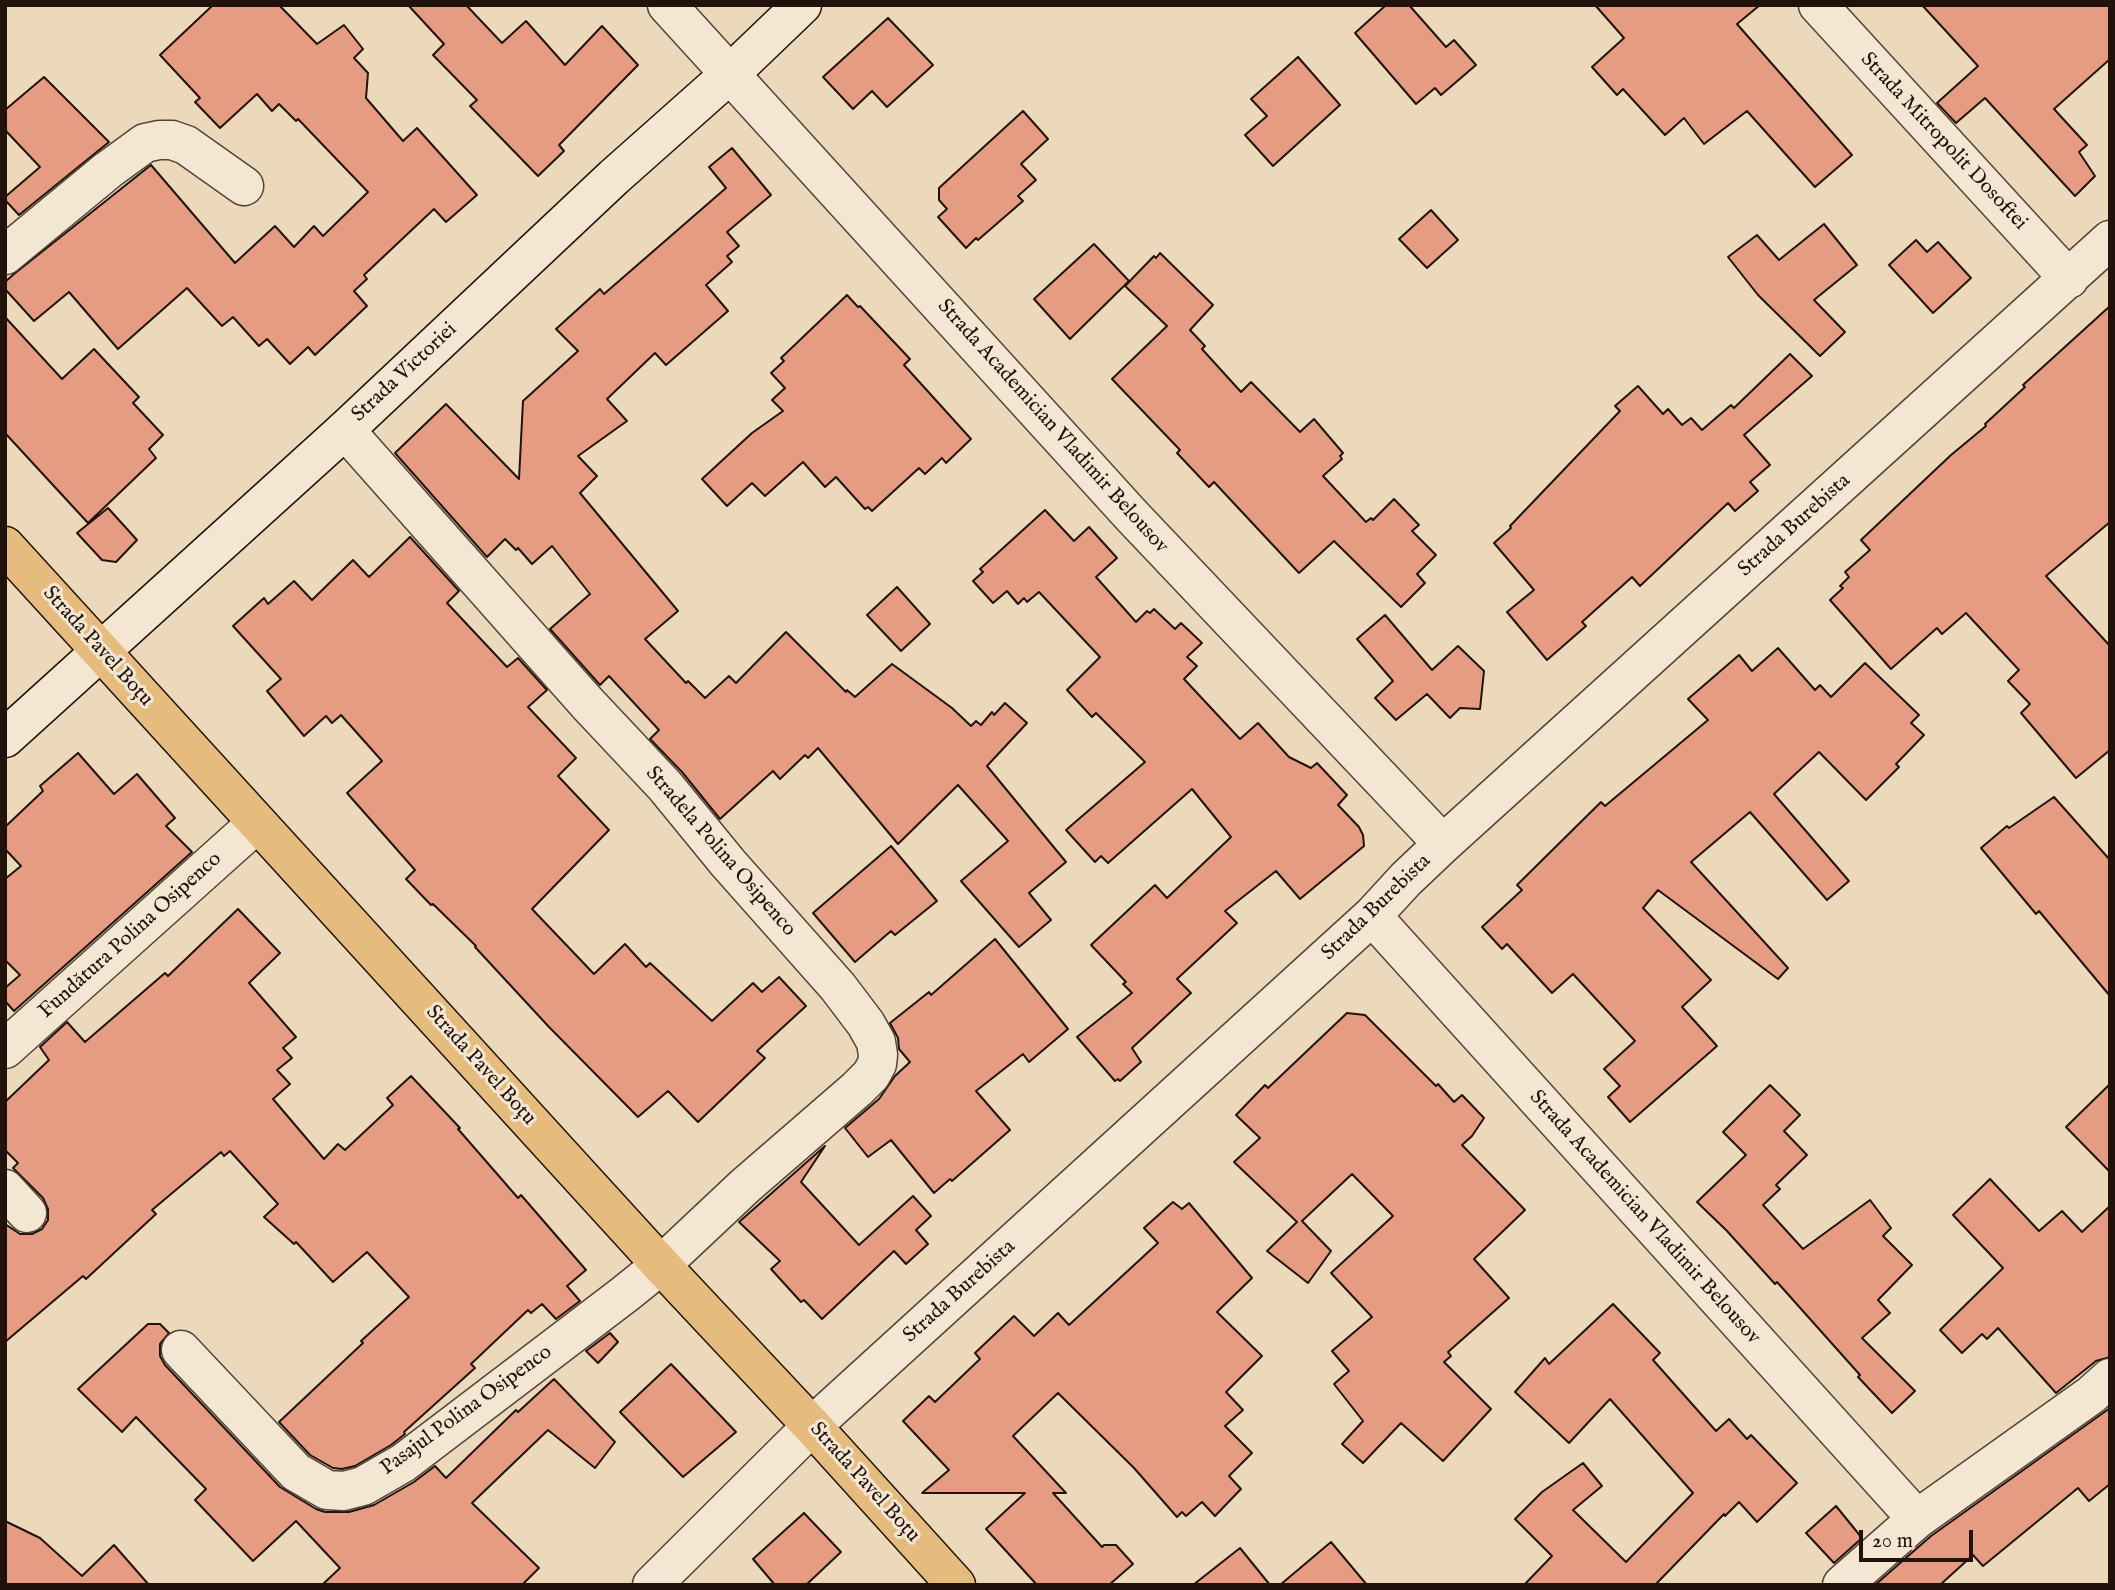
<!DOCTYPE html>
<meta charset="utf-8">
<style>
body{margin:0}
#map{position:relative;width:2115px;height:1590px;overflow:hidden;background:#ecd9bb;font-family:"IM FELL English",serif}
canvas{display:block}
.frame{position:absolute;inset:0;border:7px solid #21130b;pointer-events:none}
.scale{position:absolute;left:1859px;top:1530px;width:114px;height:32px;box-sizing:border-box;border:4px solid #21130b;border-top:0;padding-left:9px;font-size:21px;line-height:24px;white-space:nowrap;color:#21130b;-webkit-text-stroke:5px #f3e6d3;paint-order:stroke}
</style>
<div id="map">
<canvas width="2115" height="1590"></canvas>
<div class="frame"></div>
<div class="scale">20 m</div>
</div>
<script>
const ctx = document.querySelector('canvas').getContext('2d');
ctx.lineJoin = 'round';
function paint(path, color) { ctx.fillStyle = color; ctx.fill(path, 'evenodd'); }
const poly = rows => new Path2D(rows.map(r => 'M' + r).join(''));
function strokePath(path, color, width, dash) { ctx.strokeStyle = color; ctx.lineWidth = width; ctx.lineCap = dash ? 'butt' : 'round'; ctx.setLineDash(dash || []); ctx.stroke(path); }
function drawText(font, color, halo, rows, align = 'center') {
  ctx.font = font + ' "IM FELL English",serif'; ctx.lineWidth = 6; ctx.setLineDash([]); ctx.textBaseline = 'middle'; ctx.strokeStyle = halo; ctx.fillStyle = color; for (const [text, x, y, turn = 0] of rows) {
    ctx.save(); ctx.translate(x, y); ctx.rotate((+turn || 0) * Math.PI / 180); ctx.textAlign = isNaN(turn) ? turn : align; if (halo) ctx.strokeText(text, 0, 0); ctx.fillText(text, 0, 0); ctx.restore();
  }
}
const building = poly([
 [213,5,279,5,317,44,344,25,363,49,354,58,368,73,366,98,403,141,417,128,477,195,446,222,434,209,364,275,367,279,354,291,367,306,315,355,308,347,290,364,267,339,259,346,233,317,222,326,187,288,118,349,69,292,34,321,5,289,5,282,14,274,151,165,235,263,275,226,294,247,314,226,323,236,368,192,298,119,296,121,279,104,272,111,257,94,220,128,195,102,200,98,160,55,213,5],
 [408,5,466,5,502,43,526,21,565,65,602,26,638,65,559,145,564,151,538,176,470,106,477,100,433,55,444,44,408,5],
 [1386,5,1409,5,1446,47,1454,40,1476,65,1441,95,1435,88,1416,104,1355,33,1386,5],
 [1595,5,1760,5,1737,24,1852,155,1815,187,1747,111,1704,144,1684,118,1665,135,1623,89,1617,95,1592,67,1624,38,1595,5],
 [1922,5,2110,5,2110,59,2054,109,2087,145,2079,152,2095,176,2075,196,1985,98,1956,123,1937,103,1978,66,1922,5],
 [888,18,933,65,887,107,872,91,853,109,823,77,888,18],
 [1298,57,1340,105,1273,166,1245,135,1267,116,1251,99,1298,57],
 [44,77,109,142,19,215,5,200,5,197,40,167,5,130,5,110,44,77],
 [1023,111,1048,139,1021,164,1036,180,1018,196,1023,201,978,240,976,238,966,248,938,217,947,209,939,200,939,188,1023,111],
 [732,148,771,195,727,232,739,246,727,256,732,262,706,285,728,311,666,365,655,353,607,399,627,421,578,456,597,476,580,493,678,611,645,639,686,683,688,681,705,698,729,676,736,683,786,632,846,692,847,690,855,697,892,664,952,708,971,726,976,721,981,725,992,712,994,715,1005,703,1027,723,987,766,1066,862,1029,893,1051,920,1019,947,961,881,1008,841,958,785,898,844,818,748,808,758,805,755,780,779,773,771,720,819,682,772,650,739,659,730,609,676,600,685,550,629,590,594,552,546,532,564,518,548,516,550,505,539,487,557,395,453,446,404,519,479,523,401,578,351,556,329,600,289,604,294,726,188,709,167,732,148],
 [1431,210,1458,240,1427,268,1399,239,1431,210],
 [1824,224,1857,265,1814,300,1845,332,1820,356,1758,295,1728,257,1757,235,1779,260,1824,224],
 [1916,240,1927,252,1938,242,1971,278,1933,313,1889,265,1916,240],
 [1094,244,1129,281,1070,339,1034,299,1094,244],
 [1160,253,1213,305,1190,330,1205,346,1202,349,1241,392,1251,382,1300,432,1314,419,1343,453,1340,456,1342,459,1323,476,1366,522,1371,518,1373,520,1394,499,1419,525,1412,531,1436,555,1417,574,1425,583,1401,607,1334,541,1299,573,1214,482,1209,487,1177,453,1180,450,1112,379,1167,326,1125,286,1154,256,1156,258,1160,253],
 [847,295,858,307,860,306,910,359,904,365,971,439,946,463,942,458,925,474,919,468,872,511,868,507,865,509,836,477,825,487,803,462,765,496,752,483,727,506,702,479,752,433,783,411,772,400,785,388,771,373,784,361,781,358,847,295],
 [2110,306,2110,522,2046,576,2110,646,2110,750,2076,778,2021,713,2030,704,2008,681,2019,670,1966,613,1942,634,1937,628,1891,669,1830,600,1843,588,1840,586,1849,577,1845,572,1870,550,1861,540,1951,455,1986,426,1985,424,2025,387,2023,385,2110,306],
 [5,317,62,379,94,349,139,397,133,403,163,435,149,449,156,458,88,523,5,433,5,317],
 [1790,354,1812,376,1744,435,1770,465,1750,482,1758,491,1735,511,1728,503,1640,586,1632,577,1582,622,1586,626,1547,660,1507,612,1534,590,1494,543,1511,528,1510,526,1620,411,1615,406,1638,386,1663,414,1668,409,1682,425,1691,418,1702,430,1731,405,1734,408,1790,354],
 [108,508,137,540,116,562,102,560,77,533,108,508],
 [1045,510,1074,541,1089,527,1117,558,1096,577,1136,622,1147,611,1150,613,1154,609,1175,629,1181,623,1202,643,1187,657,1197,666,1184,679,1240,739,1258,723,1289,757,1311,768,1317,763,1347,795,1338,805,1359,827,1363,835,1364,846,1300,899,1276,871,1225,911,1237,923,1177,979,1191,993,1132,1048,1141,1062,1120,1081,1118,1079,1115,1081,1077,1037,1132,993,1123,984,1126,982,1091,945,1155,885,1167,898,1231,837,1192,789,1108,863,1101,856,1095,862,1066,830,1145,762,1096,713,1092,717,1067,690,1100,657,1039,592,1027,602,1024,598,1018,604,1007,591,993,603,973,581,983,572,980,569,1045,510],
 [410,537,459,591,447,603,507,667,518,658,547,690,528,707,576,758,558,776,609,830,532,909,594,974,625,944,646,967,650,963,712,1021,753,983,762,992,779,977,806,1006,757,1051,765,1058,698,1122,668,1091,638,1117,549,1027,475,947,476,946,433,904,431,905,406,879,415,870,347,793,382,761,341,715,332,723,326,716,304,736,267,691,281,679,233,626,264,598,268,604,294,581,312,600,353,560,369,577,410,537],
 [897,587,930,624,901,651,867,615,897,587],
 [1385,615,1432,670,1458,646,1484,671,1480,709,1460,708,1450,718,1427,694,1396,720,1375,698,1393,681,1357,639,1385,615],
 [1778,648,1815,690,1820,685,1831,697,1865,663,1919,715,1911,723,1924,735,1896,764,1899,767,1866,800,1819,752,1774,794,1849,881,1827,900,1750,812,1691,862,1788,968,1778,979,1658,890,1643,908,1711,980,1682,1007,1717,1046,1630,1122,1608,1097,1620,1086,1604,1069,1635,1041,1573,974,1552,993,1507,944,1502,949,1482,927,1522,890,1517,885,1601,802,1605,806,1708,720,1688,699,1739,655,1752,671,1778,648],
 [78,753,114,794,137,774,175,818,166,826,192,852,14,1011,5,1001,5,988,20,975,5,960,5,879,21,866,5,849,5,827,43,791,40,786,78,753],
 [2054,797,2110,860,2110,996,2039,911,2036,914,1981,848,2007,826,2009,828,2054,797],
 [891,846,937,901,895,935,891,931,855,962,813,913,891,846],
 [238,909,280,953,249,983,296,1037,283,1048,292,1058,277,1070,290,1084,273,1099,324,1159,338,1144,345,1150,393,1105,387,1098,411,1076,460,1128,458,1129,518,1198,521,1195,586,1270,567,1286,580,1301,556,1319,542,1304,531,1313,528,1310,471,1364,475,1368,404,1432,405,1434,391,1445,355,1466,342,1469,333,1468,310,1455,279,1422,363,1343,361,1341,409,1297,367,1252,333,1282,296,1242,294,1244,264,1217,278,1204,230,1151,224,1156,221,1152,152,1210,156,1214,86,1279,83,1276,5,1342,5,1224,20,1234,32,1234,42,1229,48,1220,48,1209,43,1198,13,1168,18,1163,5,1150,5,1102,49,1060,40,1047,67,1022,85,1042,165,973,168,976,238,909],
 [995,939,1068,1029,1029,1062,1023,1054,976,1091,1010,1130,952,1181,950,1179,934,1193,891,1140,868,1157,845,1128,879,1099,895,1076,910,1062,899,1049,898,1038,890,1023,929,992,931,995,995,939],
 [1347,1013,1365,1015,1436,1086,1438,1084,1454,1102,1462,1095,1484,1118,1472,1136,1462,1145,1525,1210,1474,1259,1509,1298,1448,1352,1451,1356,1444,1362,1491,1409,1443,1461,1401,1423,1363,1463,1342,1444,1363,1421,1334,1384,1349,1371,1332,1351,1372,1317,1331,1273,1393,1216,1352,1174,1302,1221,1331,1251,1308,1283,1267,1251,1297,1222,1234,1162,1260,1138,1236,1115,1265,1085,1268,1088,1347,1013],
 [2110,1084,2110,1172,2066,1127,2110,1084],
 [1770,1085,1800,1115,1784,1131,1807,1155,1776,1185,1780,1189,1763,1205,1803,1249,1870,1200,1891,1228,1883,1236,1912,1265,1878,1300,1890,1313,1862,1338,1915,1391,1892,1413,1858,1377,1860,1375,1777,1282,1775,1284,1727,1231,1697,1202,1746,1155,1723,1132,1770,1085],
 [825,1146,801,1182,859,1245,913,1196,931,1216,916,1230,928,1244,906,1264,894,1251,822,1319,804,1300,801,1302,771,1269,780,1261,739,1222,825,1146],
 [1990,1179,2039,1231,2062,1211,2082,1232,2110,1206,2110,1357,2096,1361,2056,1393,1998,1328,1987,1339,1982,1334,1962,1353,1940,1330,2003,1268,1953,1215,1990,1179],
 [1173,1202,1182,1209,1189,1203,1252,1278,1217,1312,1262,1356,1226,1392,1243,1410,1225,1426,1252,1453,1229,1476,1241,1489,1215,1516,1202,1502,1186,1516,1182,1512,1177,1517,1134,1468,1058,1393,1013,1436,1066,1493,1053,1493,1102,1547,1104,1545,1116,1545,1133,1564,1109,1585,1037,1585,986,1529,1025,1493,922,1493,949,1470,903,1421,929,1396,935,1402,980,1359,975,1353,1014,1316,1034,1336,1058,1313,1069,1325,1158,1243,1144,1228,1173,1202],
 [1613,1304,1660,1353,1653,1360,1716,1431,1729,1419,1747,1439,1751,1435,1797,1483,1757,1522,1739,1502,1725,1516,1724,1514,1655,1585,1524,1585,1552,1556,1515,1519,1542,1492,1583,1463,1602,1486,1573,1510,1626,1562,1693,1493,1610,1399,1569,1443,1515,1392,1545,1358,1549,1364,1613,1304],
 [148,1324,160,1324,169,1333,160,1344,160,1356,165,1365,280,1487,316,1509,325,1512,349,1512,374,1505,414,1482,435,1466,446,1478,516,1410,518,1412,554,1379,615,1442,595,1468,548,1430,472,1503,539,1568,522,1585,322,1585,340,1568,296,1521,253,1561,195,1500,206,1489,136,1417,122,1432,78,1389,148,1324],
 [610,1333,618,1342,598,1363,586,1351,610,1333],
 [671,1364,736,1432,683,1477,620,1412,671,1364],
 [2110,1408,2110,1484,2089,1501,2078,1488,1983,1566,1973,1555,1940,1585,1875,1585,1931,1536,2110,1408],
 [1836,1506,1862,1538,1834,1563,1806,1533,1836,1506],
 [804,1513,841,1552,806,1585,775,1585,753,1559,804,1513],
 [5,1521,40,1538,82,1576,114,1545,149,1585,5,1585,5,1521],
 [1331,1542,1367,1585,1280,1585,1331,1542],
 [1240,1548,1270,1585,1193,1585,1240,1548]
]);
paint(building, '#e69c82');
strokePath(building, '#21130b', 2);
const street = poly([
 [667,5,1132,516,1443,844],
 [1818,5,2069,279],
 [5,255,108,170,145,143,159,140,172,140,186,145,244,186],
 [1372,916,1917,1519],
 [5,1049,257,823],
 [5,1189,27,1213],
 [181,1350,296,1472,327,1490,344,1491,363,1486,403,1463,625,1294,661,1265,745,1186,857,1089,871,1075,877,1064,878,1055,876,1042,866,1024,838,987,728,863,665,786,587,703,345,430],
 [652,1585,812,1426,1372,916,1406,879,1443,844,2110,240],
 [1842,1585,1917,1519,2091,1395,2110,1378]
]);
const secondary = poly([
 [5,738,345,430,614,177,730,74,802,5]
]);
const primary = poly([
 [5,546,661,1265,812,1426,956,1585]
]);
strokePath(street, '#544437', 41);
strokePath(secondary, '#21130b', 41);
strokePath(primary, '#21130b', 41);
strokePath(street, '#f3e6d3', 38);
strokePath(secondary, '#f3e6d3', 38);
strokePath(primary, '#e6bc7e', 38);
drawText('21px', '#21130b', '#f3e6d3', [
 ["Strada Mitropolit Dosoftei",1943,142,47],
 ["Strada Victoriei",405,373,-43],
 ["Strada Academician Vladimir Belousov",1052,427,48],
 ["Strada Burebista",1795,526,-42],
 ["Strada Pavel Boțu",97,647,48],
 ["Stradela Polina Osipenco",720,852,49],
 ["Strada Burebista",1377,908,-44],
 ["Fundătura Polina Osipenco",131,936,-42],
 ["Strada Pavel Boțu",480,1066,48],
 ["Strada Academician Vladimir Belousov",1644,1218,48],
 ["Strada Burebista",960,1292,-42],
 ["Pasajul Polina Osipenco",467,1411,-36],
 ["Strada Pavel Boțu",864,1483,48]
]);
</script>
